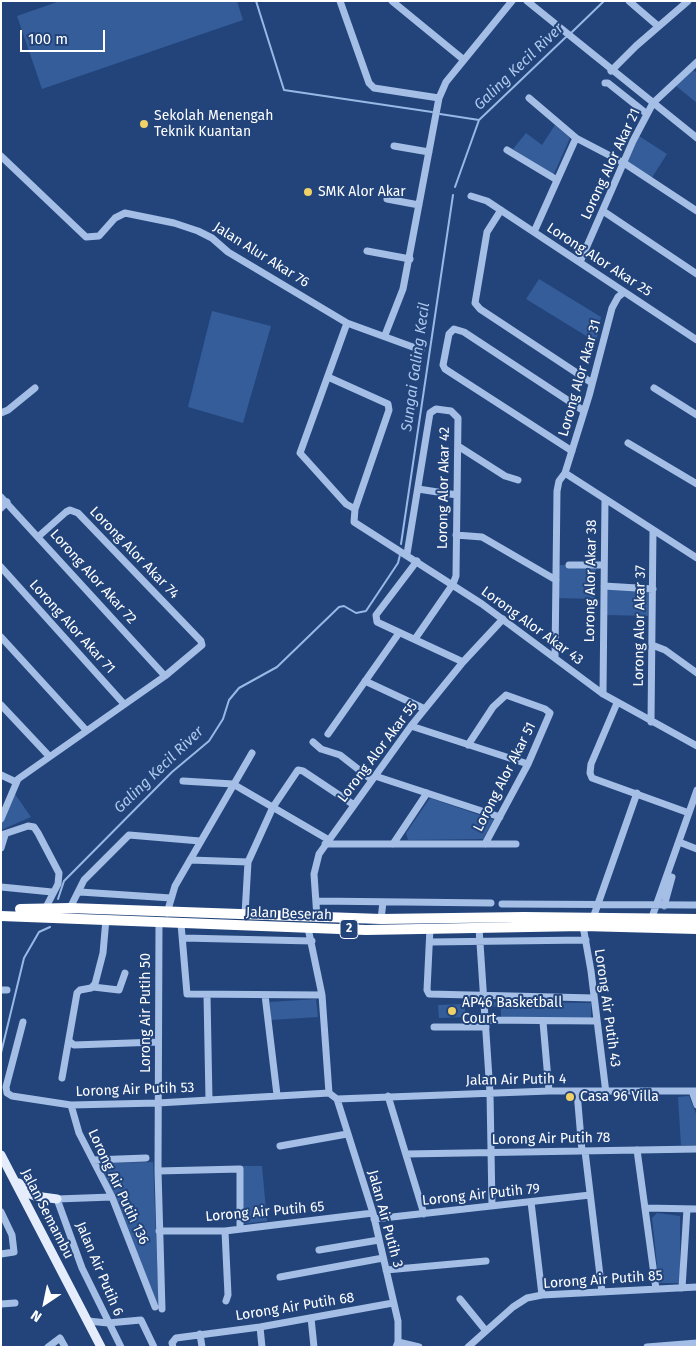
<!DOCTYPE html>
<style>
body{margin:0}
#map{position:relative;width:698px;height:1348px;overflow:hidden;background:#22447b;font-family:"Fira Sans",sans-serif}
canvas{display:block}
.frame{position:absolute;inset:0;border:2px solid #fff;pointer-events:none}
.north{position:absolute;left:20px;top:1278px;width:50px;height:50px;-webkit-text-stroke:4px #22447b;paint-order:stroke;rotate:214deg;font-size:14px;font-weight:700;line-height:20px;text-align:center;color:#fff}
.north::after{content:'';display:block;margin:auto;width:18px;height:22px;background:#fff;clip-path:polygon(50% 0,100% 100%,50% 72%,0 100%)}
.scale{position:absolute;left:20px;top:30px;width:85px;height:22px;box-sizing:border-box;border:2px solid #fff;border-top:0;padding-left:6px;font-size:15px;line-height:18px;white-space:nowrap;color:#fff;-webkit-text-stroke:4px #22447b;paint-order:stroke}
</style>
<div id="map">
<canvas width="698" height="1348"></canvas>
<div class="frame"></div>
<div class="north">N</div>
<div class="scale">100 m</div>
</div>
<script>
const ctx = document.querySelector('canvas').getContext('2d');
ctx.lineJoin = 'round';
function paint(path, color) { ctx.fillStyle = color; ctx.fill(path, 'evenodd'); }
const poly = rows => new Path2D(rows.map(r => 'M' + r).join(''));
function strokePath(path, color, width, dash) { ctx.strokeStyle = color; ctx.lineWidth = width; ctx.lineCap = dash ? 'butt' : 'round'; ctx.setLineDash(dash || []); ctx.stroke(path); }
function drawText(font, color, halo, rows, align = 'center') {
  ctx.font = font + ' "Fira Sans",sans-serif'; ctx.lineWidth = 4; ctx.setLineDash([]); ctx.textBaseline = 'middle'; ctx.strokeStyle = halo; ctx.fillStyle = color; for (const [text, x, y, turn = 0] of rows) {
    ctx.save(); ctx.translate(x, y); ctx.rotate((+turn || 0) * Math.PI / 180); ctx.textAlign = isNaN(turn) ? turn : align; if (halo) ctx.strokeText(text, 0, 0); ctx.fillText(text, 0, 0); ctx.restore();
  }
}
paint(poly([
 [60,1,237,1,243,20,42,89,17,16],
 [693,70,697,73,697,103,676,86],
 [555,125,570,138,553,176,513,149,526,133,542,145],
 [639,136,667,154,651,179,627,163],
 [539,279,601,317,596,342,526,299],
 [212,311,271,326,243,423,188,407],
 [558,565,596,566,595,599,557,598],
 [608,583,649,585,648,616,607,615],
 [15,794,31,817,1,830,1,825],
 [430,798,494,820,483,839,408,840,406,833],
 [316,999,318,1017,271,1020,270,1002],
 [489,1002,591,1003,591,1019,501,1018,501,1007,489,1006],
 [465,1004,465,1017,439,1018,438,1005],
 [689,1096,697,1116,697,1145,681,1145,678,1097],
 [153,1162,159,1307,158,1308,100,1163],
 [242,1166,262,1166,267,1221,242,1224],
 [657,1213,680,1216,680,1283,659,1283,652,1218]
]), '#355d99');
strokePath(poly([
 [256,1,284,90,432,112],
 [571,33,604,1],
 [440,114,479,120],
 [455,187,479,120,567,36],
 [401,544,453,195],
 [58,899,64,881,172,772,209,741,223,719,229,700,239,688,277,667,339,607,344,606,356,613,366,611,398,563,400,555],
 [1,1053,24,958,39,932,50,927]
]), '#98b9e6', 2);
strokePath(poly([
 [340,1,369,83,374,88,439,98],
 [392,1,464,60],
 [527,1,697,138],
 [629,1,658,26],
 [611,71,636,46,688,1],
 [605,83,608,83,647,114],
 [529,98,576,138],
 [394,146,429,152],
 [507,150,557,180],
 [1,156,86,237,99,236,115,218,125,213,174,223,198,231,212,238,228,252,347,323,421,350],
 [471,196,487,201,697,340],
 [387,199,419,205],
 [501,210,487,232,475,303,480,309,592,383],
 [603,211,697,274],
 [534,232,576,138,624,163,697,211],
 [367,251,410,259],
 [580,262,633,141,653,103,697,62],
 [347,323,300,453,346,504,355,509],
 [385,335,403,289,439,98,446,82,512,1],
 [328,377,388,404,389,410,355,509,354,522,482,604,603,694,697,746],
 [654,388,697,415],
 [1,413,8,410,35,388],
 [628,443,697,484],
 [458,446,505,476,518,480],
 [572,451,445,369,443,365,449,334,454,329,464,332,584,411],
 [565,473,697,558],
 [418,489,457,495],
 [1,497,165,676],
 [1,508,7,502],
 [456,535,482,537,556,580],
 [407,554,430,413,436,409,451,411,458,418,456,576,453,584,415,639],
 [417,561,376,615,377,622,463,662],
 [569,565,604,565],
 [1,567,124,704],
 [604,586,653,589],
 [1,637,86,730],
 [652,645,665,650,697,673],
 [555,658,557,491,559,481,565,473,589,396,612,308,618,297,624,292],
 [365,681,425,709],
 [603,694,605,499],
 [617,703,591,764,590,773,592,778,689,813],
 [1,705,49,756],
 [651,722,653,530],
 [411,726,528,764],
 [328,734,399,633],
 [313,742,321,749,340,755,372,780],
 [468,745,493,707,506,695,545,709,550,713,528,764,485,844],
 [1,775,16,782],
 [375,776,500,817],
 [183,781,233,784,329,840],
 [1,819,18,779,165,676,202,645,201,641,78,513,70,510,66,512,39,536],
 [1,835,28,826,34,827,38,833,59,873,58,884,45,909],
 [679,842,697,849],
 [325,844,516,844],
 [393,844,427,793],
 [1,848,5,835],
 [190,860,248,862],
 [1,887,52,892],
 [80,892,171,898],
 [316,901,491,903],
 [502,904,697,905],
 [664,906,672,877],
 [70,908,84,880,129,835,200,841],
 [167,913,175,886,252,753],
 [245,914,248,862,273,807,298,770,303,771,354,805],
 [317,918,314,874,319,854,411,726,463,662,503,619],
 [593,918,637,793],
 [381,919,383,902],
 [651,920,697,790],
 [159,923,158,1171,162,1309],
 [181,924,187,994,322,995],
 [583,926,591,971,606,1093],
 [308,928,322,995,329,1093],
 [430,928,427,990,429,994,594,998],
 [479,928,490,1093,492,1206],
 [183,938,312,941],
 [430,942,586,940],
 [93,987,119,990,125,973],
 [1,990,7,990],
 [207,995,209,1100],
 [265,995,277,1095],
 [485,1020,597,1021],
 [23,1022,6,1087,7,1093,12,1096,71,1105,158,1103,329,1093,337,1099],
 [543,1022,549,1091],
 [434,1027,486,1027],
 [69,1041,74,1045,158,1042],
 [62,1078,77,993,80,990,91,988,95,984,103,953,106,919],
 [692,1091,697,1105],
 [577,1092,582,1151],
 [388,1096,424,1214],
 [337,1099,549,1091,697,1091],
 [337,1099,373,1213,398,1321,398,1342,396,1347],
 [71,1105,79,1133,112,1197,155,1307],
 [280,1146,347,1134],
 [637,1150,656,1289],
 [585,1151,602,1292],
 [406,1154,697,1149],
 [93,1160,146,1158],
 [158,1171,240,1169,240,1229],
 [112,1197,57,1199,82,1268,121,1347],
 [531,1202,542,1295],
 [645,1208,697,1209],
 [1,1212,12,1235,14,1252,1,1254],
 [374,1219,590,1195],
 [159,1231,225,1231,373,1213],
 [225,1231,228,1295,226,1301],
 [319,1250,379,1240],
 [386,1270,486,1261],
 [280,1277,383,1258],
 [682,1288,687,1209],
 [460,1299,486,1331],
 [1,1304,15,1303],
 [311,1318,314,1347],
 [88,1321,108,1323,141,1320,154,1347],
 [260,1327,262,1347],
 [200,1334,202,1347],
 [398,1342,419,1347],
 [48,1347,60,1338,65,1347],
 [173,1347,172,1343,176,1338,260,1327,393,1303],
 [468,1347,513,1307,527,1298,542,1295,697,1287],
 [647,1347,697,1343]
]), '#a4bee5', 7);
strokePath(poly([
 [1,1155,101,1347],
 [19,1183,28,1193,35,1196,57,1199]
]), '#e5edfd', 9);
strokePath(poly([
 [20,909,70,908,381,919,524,917,697,919],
 [1,916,366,930,583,926,697,929]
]), '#fff', 10);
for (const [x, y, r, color] of [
 [144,124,5,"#f1d066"],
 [308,192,5,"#f1d066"],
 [452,1011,5,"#f1d066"],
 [570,1097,5,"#f1d066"]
]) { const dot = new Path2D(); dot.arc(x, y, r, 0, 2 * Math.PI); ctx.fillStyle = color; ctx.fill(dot); strokePath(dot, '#22447b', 2); }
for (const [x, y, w] of [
 [349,929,18]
]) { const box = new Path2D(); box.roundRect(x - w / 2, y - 9.5, w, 19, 4); ctx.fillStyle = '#22447b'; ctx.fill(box); strokePath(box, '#fff', 1); }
drawText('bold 12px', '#fff', null, [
 ["2",349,929]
]);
drawText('14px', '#fff', '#22447b', [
 ["Sekolah Menengah",154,116],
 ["Teknik Kuantan",154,132],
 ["SMK Alor Akar",318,192],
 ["AP46 Basketball",462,1003],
 ["Court",462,1019],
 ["Casa 96 Villa",580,1097]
], 'left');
drawText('14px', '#fff', '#22447b', [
 ["Lorong Alor Akar 21",611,164,-65],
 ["Jalan Alur Akar 76",261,255,32],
 ["Lorong Alor Akar 25",599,260,33],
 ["Lorong Alor Akar 31",580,378,-74],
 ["Lorong Alor Akar 42",444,488,-89],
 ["Lorong Alor Akar 74",134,553,46],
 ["Lorong Alor Akar 72",93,577,48],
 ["Lorong Alor Akar 38",591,581,-89],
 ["Lorong Alor Akar 43",532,626,36],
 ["Lorong Alor Akar 37",640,626,-89],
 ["Lorong Alor Akar 71",72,627,48],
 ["Lorong Alor Akar 55",378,752,-53],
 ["Lorong Alor Akar 51",505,777,-63],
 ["Jalan Beserah",289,914,2],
 ["Lorong Air Putih 43",607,1008,82],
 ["Lorong Air Putih 50",146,1013,-90],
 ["Jalan Air Putih 4",516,1080,-1],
 ["Lorong Air Putih 53",135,1090,-2],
 ["Lorong Air Putih 78",551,1139,-1],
 ["Lorong Air Putih 136",118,1187,65],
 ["Lorong Air Putih 79",481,1195,-6],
 ["Lorong Air Putih 65",265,1212,-5],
 ["Jalan Semambu",47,1214,63],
 ["Jalan Air Putih 3",385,1219,75],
 ["Jalan Air Putih 6",99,1269,67],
 ["Lorong Air Putih 85",603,1280,-4],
 ["Lorong Air Putih 68",295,1307,-9]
]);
drawText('italic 15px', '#afc9ed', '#22447b', [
 ["Galing Kecil River",519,67,-44],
 ["Sungai Galing Kecil",416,367,-82],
 ["Galing Kecil River",159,770,-44]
]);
</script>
